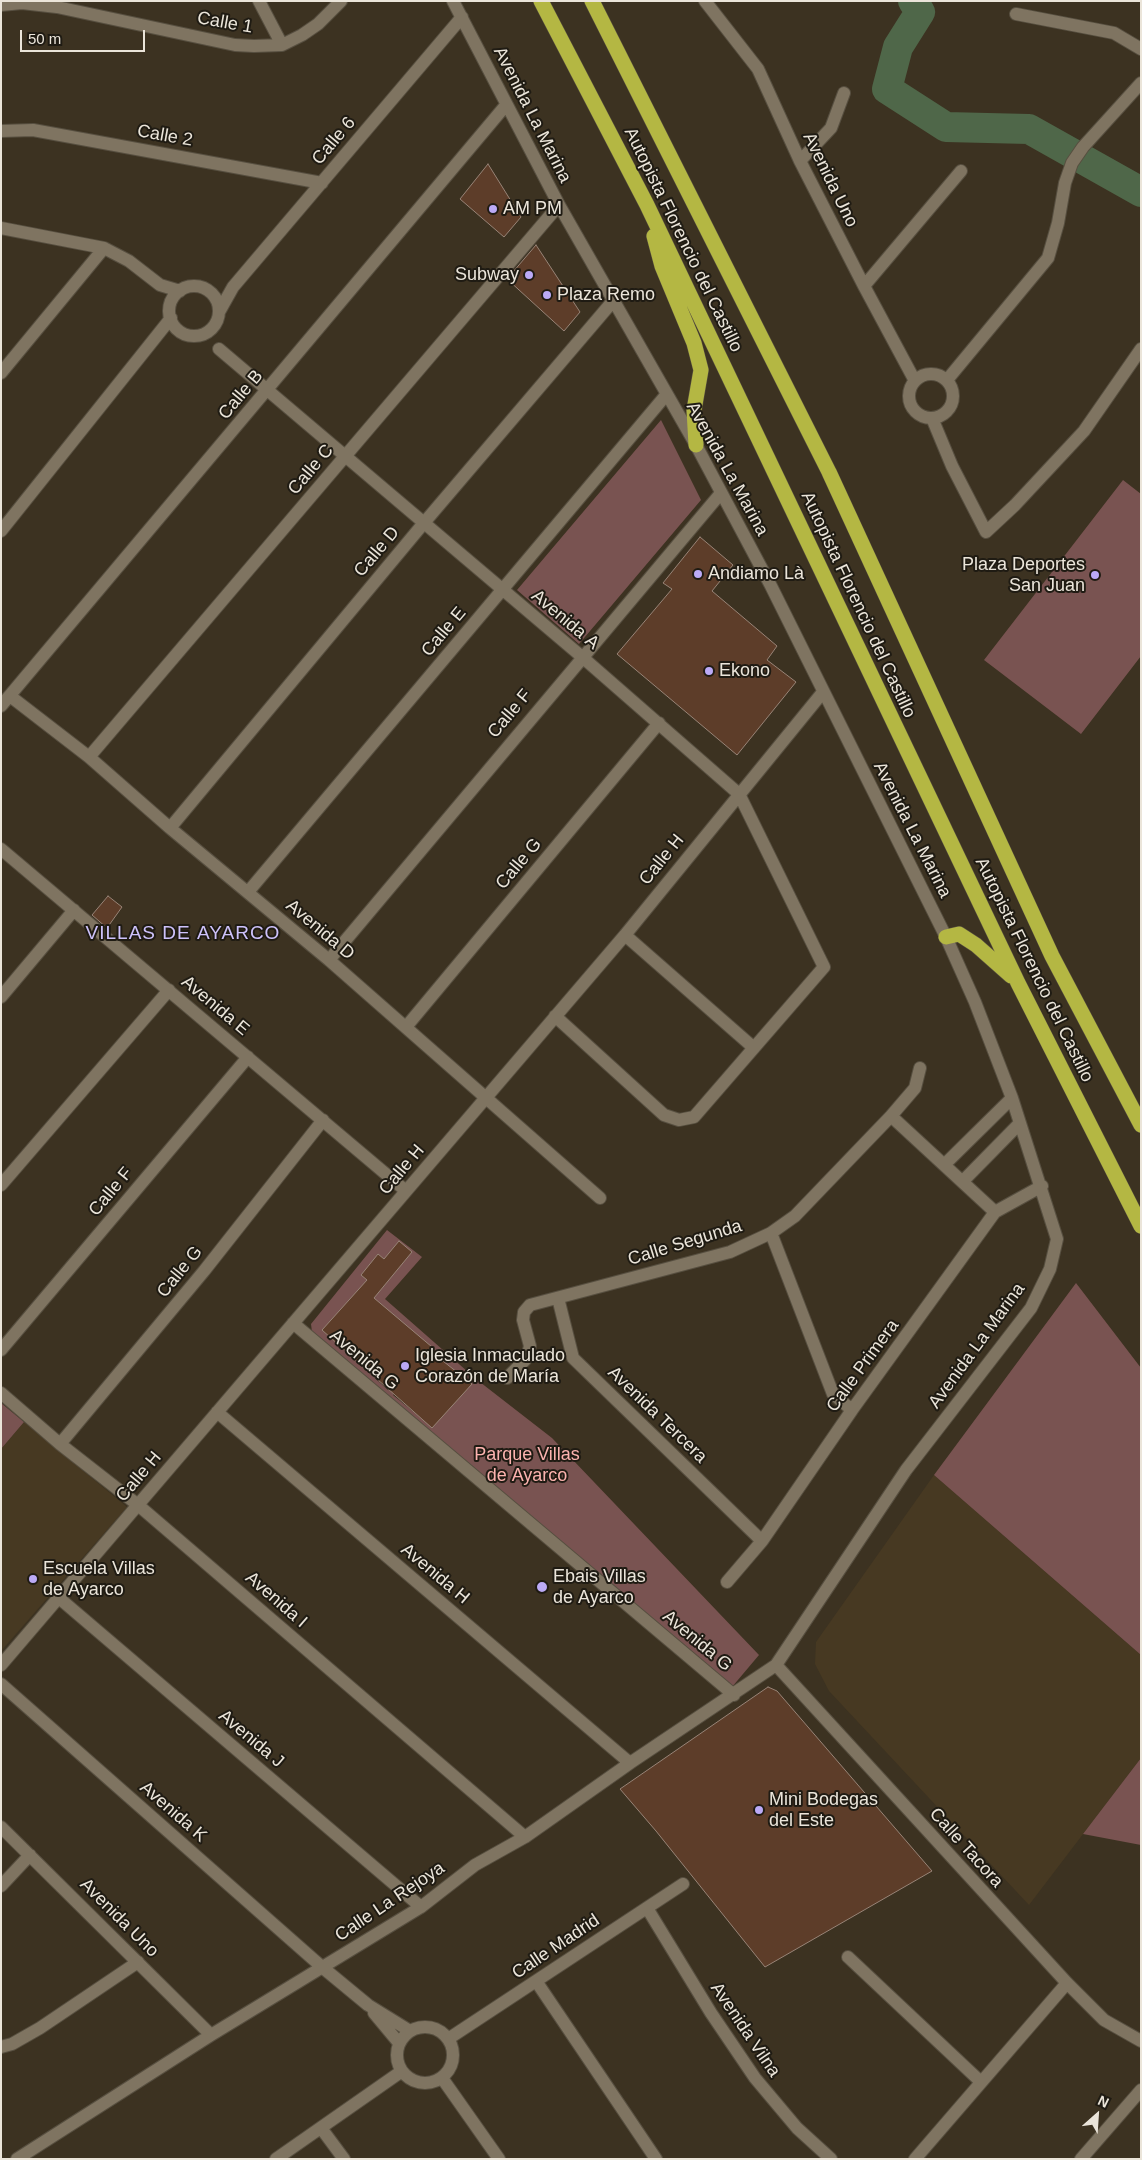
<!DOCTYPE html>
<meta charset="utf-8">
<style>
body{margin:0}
#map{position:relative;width:1142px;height:2160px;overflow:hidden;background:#3c3221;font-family:Helvetica,sans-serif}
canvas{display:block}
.frame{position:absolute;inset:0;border:2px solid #ebe5da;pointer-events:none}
.north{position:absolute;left:1072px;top:2090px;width:50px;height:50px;-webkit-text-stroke:4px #1f1b13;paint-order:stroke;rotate:26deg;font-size:14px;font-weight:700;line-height:20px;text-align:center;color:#ebe5da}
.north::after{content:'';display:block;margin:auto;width:18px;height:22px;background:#ebe5da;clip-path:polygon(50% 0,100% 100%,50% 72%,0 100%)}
.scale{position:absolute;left:20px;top:30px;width:125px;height:22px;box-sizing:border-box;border:2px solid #ebe5da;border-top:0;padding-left:6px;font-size:15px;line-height:18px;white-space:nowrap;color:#ebe5da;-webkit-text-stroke:4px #1f1b13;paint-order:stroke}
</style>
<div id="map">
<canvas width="1142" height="2160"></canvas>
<div class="frame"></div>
<div class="north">N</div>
<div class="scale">50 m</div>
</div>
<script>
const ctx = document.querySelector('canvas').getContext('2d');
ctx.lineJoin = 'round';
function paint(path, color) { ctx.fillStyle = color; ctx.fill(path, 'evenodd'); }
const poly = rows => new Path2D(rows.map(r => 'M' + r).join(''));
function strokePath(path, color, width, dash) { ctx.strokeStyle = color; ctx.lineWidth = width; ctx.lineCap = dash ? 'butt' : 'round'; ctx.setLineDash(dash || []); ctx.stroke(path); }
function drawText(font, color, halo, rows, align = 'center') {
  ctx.font = font + ' Helvetica,sans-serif'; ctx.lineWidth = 4; ctx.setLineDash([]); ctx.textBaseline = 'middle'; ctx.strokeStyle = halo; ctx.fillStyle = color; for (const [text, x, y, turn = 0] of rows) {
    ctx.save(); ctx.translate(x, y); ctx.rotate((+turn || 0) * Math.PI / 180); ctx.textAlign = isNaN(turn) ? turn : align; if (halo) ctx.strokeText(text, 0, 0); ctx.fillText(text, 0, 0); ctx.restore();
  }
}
paint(poly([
 [24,1422,127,1507,1,1651,1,1449],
 [934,1475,1141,1655,1141,1758,1029,1905,829,1691,815,1664,816,1642]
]), '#473922');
paint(poly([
 [661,420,701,500,579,644,517,590],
 [1123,480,1141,494,1141,656,1081,734,984,660],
 [387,1230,422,1257,385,1299,476,1379,552,1438,759,1655,732,1687,312,1332,311,1324],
 [322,1330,431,1347,429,1351,432,1427,393,1395,402,1385,397,1381,388,1390],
 [1076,1283,1141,1368,1141,1655,934,1475],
 [1,1403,24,1422,1,1449],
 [1141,1758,1141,1845,1083,1834]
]), '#795351');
strokePath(poly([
 [913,1,920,12,898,47,887,89,946,127,1029,129,1141,192]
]), '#4f6749', 30);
const building = poly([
 [488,164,521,217,504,237,460,199,488,164],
 [536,245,580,312,564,331,507,279,536,245],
 [700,537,733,565,712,591,777,646,767,660,796,682,737,755,617,654,672,589,663,583,700,537],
 [108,896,122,907,107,928,92,915,108,896],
 [399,1241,412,1252,374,1298,432,1347,429,1350,472,1384,432,1428,322,1330,367,1280,361,1275,378,1254,384,1259,399,1241],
 [768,1687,777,1691,932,1871,765,1967,656,1831,620,1789,768,1687]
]);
paint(building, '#5d3d29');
strokePath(building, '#988477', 1);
const minor = poly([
 [259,1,282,45],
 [705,1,758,69,800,161,864,286,915,381],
 [1,5,22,3,57,7,235,45,254,46,282,45,302,35,318,24,341,1],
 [1016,14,1114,33,1141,49],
 [1,131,33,130,322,183],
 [800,161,831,128,844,93],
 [1,228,104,248,129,261,160,285,180,291],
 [864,286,961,171],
 '169 311a25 25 0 1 1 50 0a25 25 0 1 1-50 0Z',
 [219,312,233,287,462,17],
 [219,349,581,656,739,794,824,967,694,1117,679,1120,664,1115,555,1016],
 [1,373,104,248],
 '909 396a22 22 0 1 1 44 0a22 22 0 1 1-44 0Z',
 [947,380,1048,258,1058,223,1065,183,1072,163,1083,147,1141,83],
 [932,418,952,466,986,532,1015,505,1084,431,1141,349],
 [1,531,171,318],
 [10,696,89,757,170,828,329,960,600,1198],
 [1,706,506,105],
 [89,757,559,205],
 [170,828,423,524,613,301],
 [1,849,406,1191],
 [248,892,666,395],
 [625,935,754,1048],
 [329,960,721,493],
 [1,997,74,910],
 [406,1027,659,723],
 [891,1116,995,1212],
 [945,1164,1012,1098],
 [963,1181,1020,1123],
 [1,1185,169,990],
 [771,1233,833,1394,852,1410],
 [558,1298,573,1358,762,1541],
 [293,1323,734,1695],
 [1,1350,248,1057],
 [507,1378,525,1360,528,1354,530,1346,523,1320,524,1312,530,1305,730,1252,771,1233,795,1216,891,1116,915,1088,920,1068],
 [1,1393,60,1444,138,1505,525,1837],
 [217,1412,630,1763],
 [60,1444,204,1271,323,1120],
 [727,1582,762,1541,852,1410,995,1212,1042,1186],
 [59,1598,421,1907],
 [1,1665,625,935,823,692],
 [776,1665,1067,1983,1104,2020,1141,2041],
 [1,1684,322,1967,368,2005,410,2031],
 [1,1827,211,2035],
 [1,1886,30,1855],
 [647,1908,711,2013,755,2078,797,2128,831,2159],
 [848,1957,981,2082],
 [536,1981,656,2159],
 [374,2013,399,2043],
 '397 2055a28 28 0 1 1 56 0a28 28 0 1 1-56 0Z',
 [448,2039,683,1884],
 [1,2047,12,2044,40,2028,138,1962],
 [442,2078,499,2159],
 [321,2128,344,2159],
 [17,2159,211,2035,421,1907,475,1865,525,1837,630,1763,776,1665,906,1470,1031,1308,1050,1269,1057,1239,1012,1098,975,1002,946,937,771,586,696,445,559,205,453,1],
 [276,2159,402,2071],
 [915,2159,1067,1983],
 [1081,2159,1141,2090]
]);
const highway = poly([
 [541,1,647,205,1018,983,1141,1226],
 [592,1,829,472,1052,956,1141,1125],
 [654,236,662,266,694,343,701,370,694,410,696,445],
 [946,937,959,934,976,945,1011,976]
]);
strokePath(minor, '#574f40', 14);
strokePath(highway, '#574f40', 16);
strokePath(minor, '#7f7461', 12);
strokePath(highway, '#b4b743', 15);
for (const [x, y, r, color] of [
 [493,209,5,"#bbaaf6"],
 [529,275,5,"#bbaaf6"],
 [547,295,5,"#bbaaf6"],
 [698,574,5,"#bbaaf6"],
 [1095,575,5,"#bbaaf6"],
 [709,671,5,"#bbaaf6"],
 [405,1366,5,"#bbaaf6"],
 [33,1579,5,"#bbaaf6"],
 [542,1587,6,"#bbaaf6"],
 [759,1810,5,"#bbaaf6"]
]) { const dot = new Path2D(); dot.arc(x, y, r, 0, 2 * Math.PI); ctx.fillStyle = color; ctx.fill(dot); strokePath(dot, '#1f1b13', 2); }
drawText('18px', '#ebe5da', '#1f1b13', [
 ["Calle 1",225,23,10],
 ["Avenida La Marina",532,115,63],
 ["Calle 2",165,136,10],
 ["Calle 6",334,141,-50],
 ["Avenida Uno",830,180,64],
 ["Autopista Florencio del Castillo",683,240,64],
 ["Calle B",241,395,-50],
 ["Avenida La Marina",727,469,61],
 ["Calle C",311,470,-50],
 ["Calle D",377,552,-50],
 ["Autopista Florencio del Castillo",858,605,65],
 ["Avenida A",565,620,40],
 ["Calle E",444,632,-50],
 ["Calle F",510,714,-50],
 ["Avenida La Marina",912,830,63],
 ["Calle H",662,860,-51],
 ["Calle G",519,864,-50],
 ["Avenida D",320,930,40],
 ["Autopista Florencio del Castillo",1034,970,64],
 ["Avenida E",215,1006,40],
 ["Calle H",402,1170,-50],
 ["Calle F",111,1192,-50],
 ["Calle Segunda",685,1243,-17],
 ["Calle G",180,1272,-51],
 ["Avenida La Marina",977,1346,-54],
 ["Avenida G",364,1360,40],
 ["Calle Primera",863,1366,-54],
 ["Avenida Tercera",657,1415,44],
 ["Calle H",139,1477,-50],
 ["Avenida H",435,1574,40],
 ["Avenida I",276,1600,41],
 ["Avenida G",697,1641,40],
 ["Avenida J",251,1739,40],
 ["Avenida K",173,1812,41],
 ["Calle Tacora",966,1848,48],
 ["Calle La Rejoya",390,1902,-34],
 ["Avenida Uno",119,1918,45],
 ["Calle Madrid",556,1947,-34],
 ["Avenida Vilna",745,2030,56]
]);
drawText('18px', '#ebe5da', '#1f1b13', [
 ["AM PM",503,209],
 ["Subway",519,275,"right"],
 ["Plaza Remo",557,295],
 ["Plaza Deportes",1085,565,"right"],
 ["San Juan",1085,586,"right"],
 ["Andiamo Là",708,574],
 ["Ekono",719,671],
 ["Iglesia Inmaculado",415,1356],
 ["Corazón de María",415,1377],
 ["Escuela Villas",43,1569],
 ["de Ayarco",43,1590],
 ["Ebais Villas",553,1577],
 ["de Ayarco",553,1598],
 ["Mini Bodegas",769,1800],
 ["del Este",769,1821]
], 'left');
drawText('18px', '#fcb3af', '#1f1b13', [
 ["Parque Villas",527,1455],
 ["de Ayarco",527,1476]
]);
ctx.letterSpacing = '1px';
drawText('19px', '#cec2fb', '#1f1b13', [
 ["VILLAS DE AYARCO",183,934]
]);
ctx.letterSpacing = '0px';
</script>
